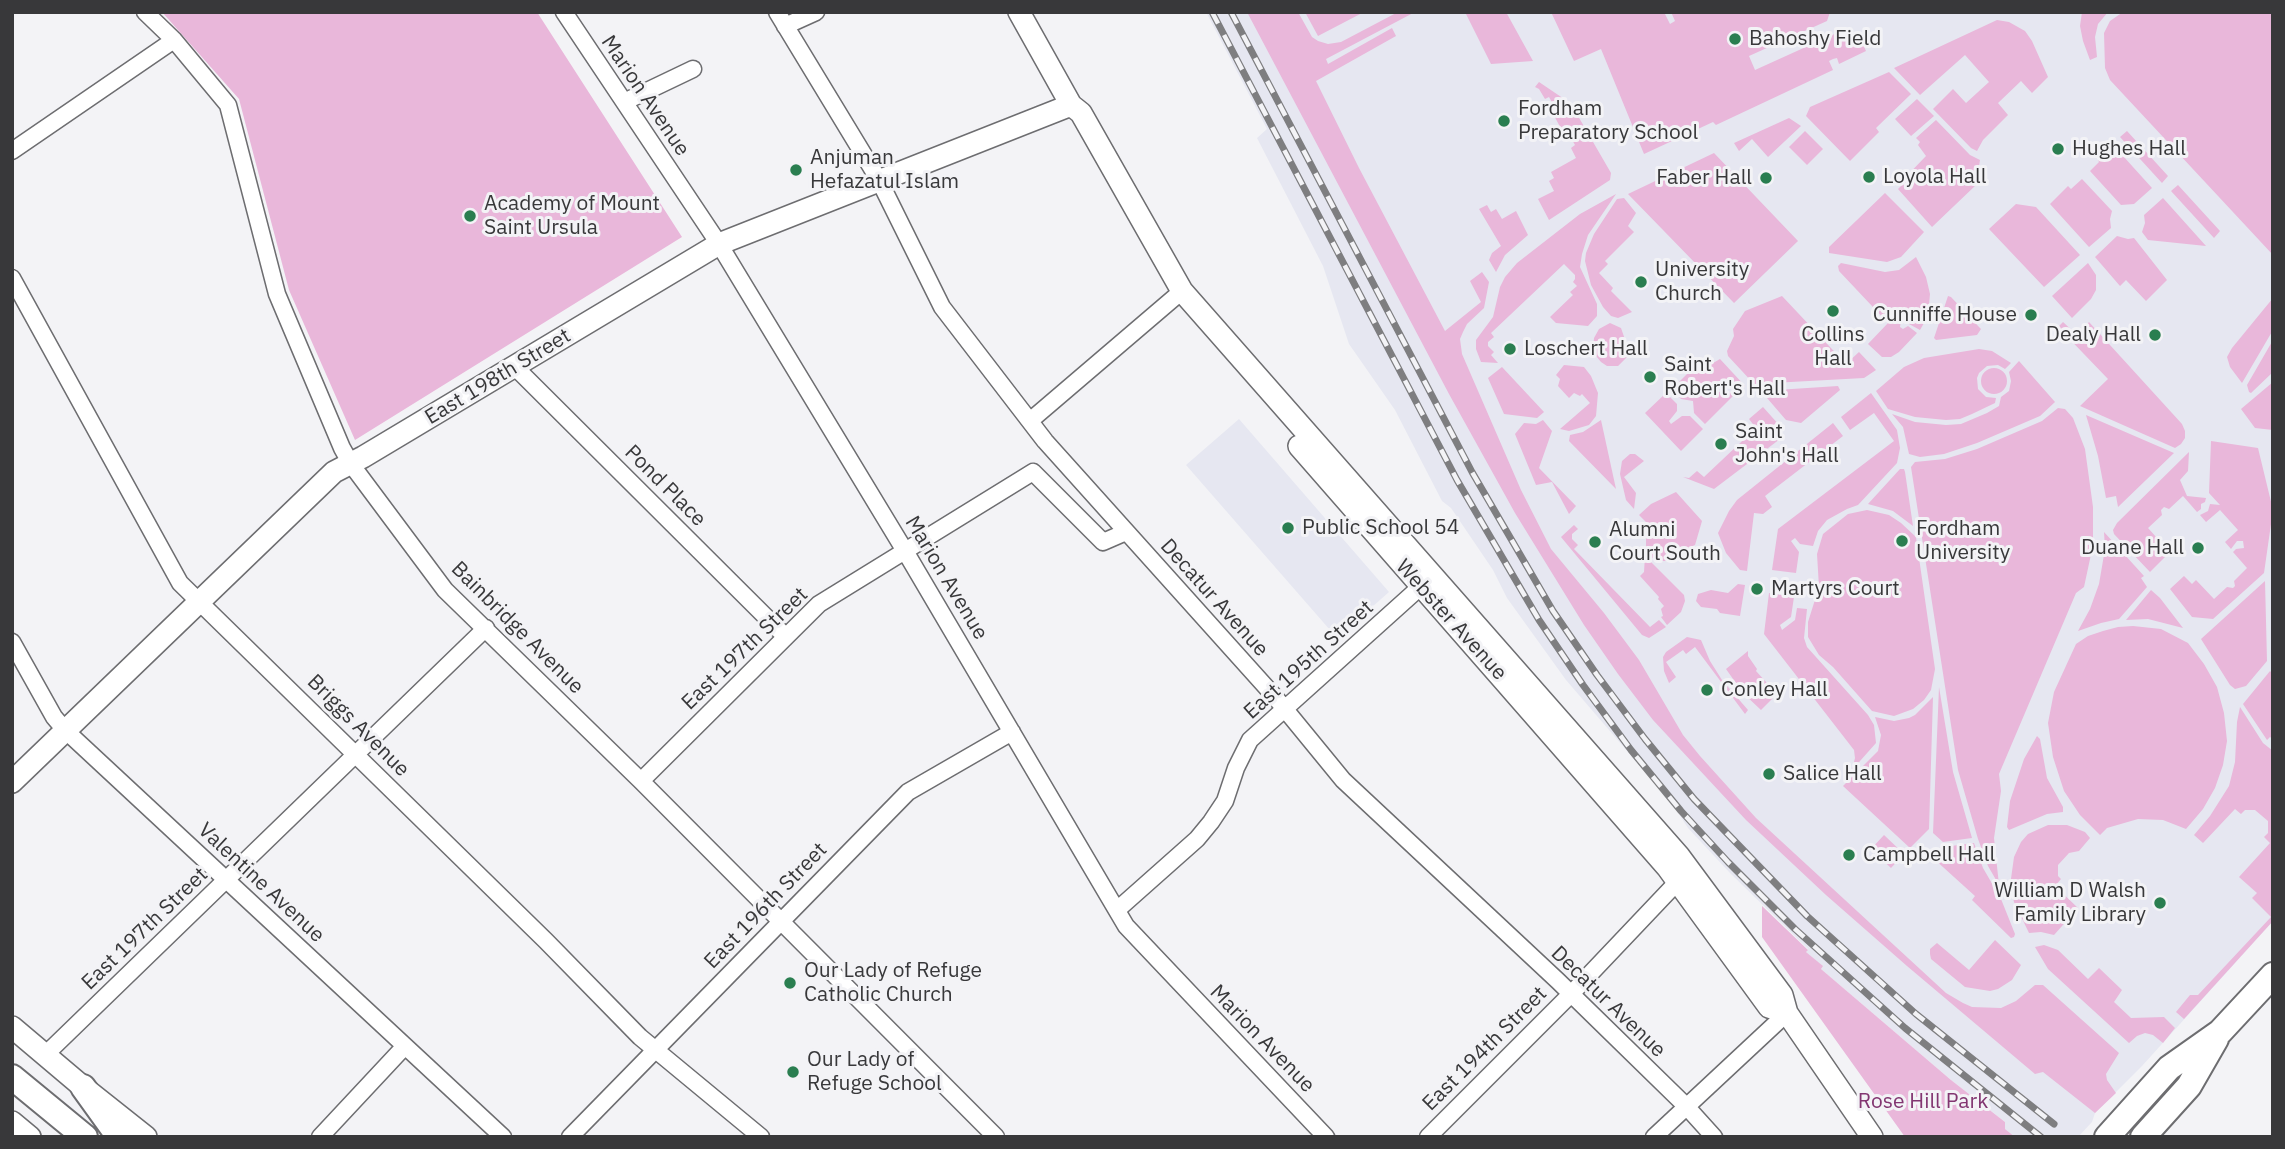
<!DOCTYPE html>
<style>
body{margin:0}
#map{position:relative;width:2285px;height:1149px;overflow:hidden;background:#f3f3f6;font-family:"IBM Plex Sans",sans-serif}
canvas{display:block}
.frame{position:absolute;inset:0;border:14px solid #38383a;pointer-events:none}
</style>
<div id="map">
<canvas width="2285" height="1149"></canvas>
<div class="frame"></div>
</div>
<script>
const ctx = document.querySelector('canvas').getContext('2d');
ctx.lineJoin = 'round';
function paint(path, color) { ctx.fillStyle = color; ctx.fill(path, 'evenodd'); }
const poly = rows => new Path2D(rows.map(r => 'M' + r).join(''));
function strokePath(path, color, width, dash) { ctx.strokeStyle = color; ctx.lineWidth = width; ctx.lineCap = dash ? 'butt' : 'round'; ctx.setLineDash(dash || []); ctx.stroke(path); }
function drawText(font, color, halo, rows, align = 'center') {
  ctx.font = font + ' "IBM Plex Sans",sans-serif'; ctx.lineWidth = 6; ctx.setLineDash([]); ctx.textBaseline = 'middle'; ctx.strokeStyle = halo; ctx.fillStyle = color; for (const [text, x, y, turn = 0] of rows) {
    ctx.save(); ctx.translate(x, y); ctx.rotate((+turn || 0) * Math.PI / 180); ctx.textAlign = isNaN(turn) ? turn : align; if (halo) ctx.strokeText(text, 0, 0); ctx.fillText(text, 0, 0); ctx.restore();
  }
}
paint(poly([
 [1206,12,2273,12,2273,921,2142,1066,2095,1113,2092,1122,2078,1137,2015,1137,2005,1129,2005,1122,1951,1080,1821,969,1822,966,1806,952,1808,949,1730,873,1688,828,1671,802,1566,680,1507,598,1493,570,1451,508,1442,501,1395,410,1349,344,1323,266,1257,138,1267,129],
 [1239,419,1389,592,1337,638,1186,465]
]), '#e6e7f1');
paint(poly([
 [162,12,537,12,682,237,355,440,289,290,239,99],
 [1247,12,1298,12,1312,37,1318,41,1328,44,1341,42,1398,12,1415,12,1326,59,1328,64,1392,28,1396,36,1316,81,1359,168,1445,331,1481,302,1470,281,1482,272,1489,282,1484,308,1467,324,1463,332,1460,339,1462,354,1521,490,1551,549,1604,613,1639,660,1683,735,1700,756,1756,818,1946,993,1963,1003,1972,1007,2001,1008,2016,1001,2035,985,2043,985,2119,1053,2106,1074,2107,1080,2116,1093,2095,1113,2043,1072,2035,1074,1907,966,1826,895,1746,820,1653,720,1618,674,1584,625,1515,513,1449,394],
 [1305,12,1364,12,1318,36],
 [1465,12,1506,12,1533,61,1491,64],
 [1551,12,1664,12,1670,24,1675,21,1671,12,1830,12,1827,21,1749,56,1755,70,1841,31,1844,39,1858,33,1866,51,1839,64,1837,58,1833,59,1829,61,1833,70,1716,125,1713,122,1644,154,1601,49,1574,61],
 [2082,12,2108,12,2098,24,2095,37,2097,57,2090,60,2083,41,2080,26],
 [2123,12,2273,12,2273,255,2110,80,2105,68,2104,33,2110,21],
 [1997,20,2009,22,2025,31,2032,41,2048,77,2032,93,2021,81,1998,103,2008,115,1983,140,1977,151,1971,148,1933,109,1953,89,1966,103,1989,82,1965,55,1920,95,1894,68],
 [1889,72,1911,94,1876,128,1879,132,1850,161,1806,116,1810,107],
 [1539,82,1573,105,1577,104,1583,113,1578,116,1611,173,1610,180,1549,220,1538,199,1554,191,1549,181,1554,178,1551,172,1576,158,1571,148,1575,145,1570,136,1566,138,1550,108,1554,106,1549,97,1545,99,1539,89,1535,87],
 [1917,99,1934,116,1911,136,1895,119],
 [1789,118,1801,126,1768,157,1752,139,1739,151,1734,143],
 [1936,120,1970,155,1980,160,1976,185,1932,227,1898,189,1902,185,1900,183,1926,156,1918,145,1920,142,1916,138],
 [1805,131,1823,149,1807,165,1789,147],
 [2127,131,2168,176,2162,183,2120,137],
 [2114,146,2152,188,2134,204,2121,205,2090,171,2099,162,2098,160],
 [1714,153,1798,241,1734,303,1628,194],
 [2082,179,2112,211,2110,219,2111,228,2089,247,2050,204,2068,186,2071,189],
 [2178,185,2220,231,2214,238,2171,191],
 [1885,193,1924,232,1901,257,1887,262,1829,253,1829,247],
 [1616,194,1588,235,1582,254,1580,267,1597,304,1597,316,1588,326,1556,323,1550,317,1573,295,1570,292,1577,286,1573,282,1575,279,1575,275,1564,264,1491,333,1494,337,1488,342,1488,346,1494,352,1491,355,1498,363,1481,362,1476,349,1476,340,1493,317,1500,287,1505,277,1517,263,1580,214],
 [1624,198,1636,213,1628,226,1634,232,1605,261,1608,264,1599,273,1613,288,1611,291,1632,312,1618,318,1611,316,1603,307,1591,285,1585,261,1586,253,1594,234,1617,199],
 [2163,198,2206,246,2148,240,2142,232,2145,223,2144,215],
 [2016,204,2036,207,2080,255,2044,287,1989,229],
 [1487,205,1491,212,1496,209,1502,219,1516,211,1528,235,1505,255,1496,272,1489,260,1492,253,1501,246,1479,209],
 [2117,236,2128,239,2134,238,2167,280,2146,301,2126,280,2120,286,2095,257],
 [1916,257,1926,277,1930,294,1928,316,1920,330,1909,324,1906,318,1901,319,1900,327,1903,329,1908,326,1917,333,1899,352,1891,357,1882,357,1868,344,1888,323,1839,271,1838,266,1841,263,1885,272,1899,270],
 [2088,263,2096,275,2096,290,2091,299,2072,318,2052,296],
 [1782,296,1846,364,1859,352,1876,370,1864,378,1754,384,1728,356,1727,351,1734,336,1733,329,1745,311],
 [1948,296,1951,297,1979,327,1981,329,1977,335,1936,340,1934,338],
 [2273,298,2273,330,2242,383,2230,367,2227,357,2232,348],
 [2063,322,2077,335,2089,322,2182,424,2185,431,2185,438,2181,444,2175,448,2080,406,2108,379,2058,327],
 [1610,323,1621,328,1630,354,1618,366,1607,366,1601,362,1596,356,1593,349,1594,338,1599,329],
 [2273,340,2273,372,2251,393,2249,392,2247,385],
 [1979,349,1992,351,2011,363,2005,369,1998,365,1987,366,1979,373,1977,378,1978,389,1986,397,1996,398,1995,403,1972,414,1960,419,1946,420,1915,417,1888,409,1876,391,1904,367,1924,358],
 [1720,359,1745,386,1742,388,1677,384,1696,365,1708,366],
 [2019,361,2055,402,2040,416,1977,443,1944,454,1920,457,1909,454,1903,427,1892,414,1915,422,1946,425,1961,424,1987,413,1999,406,2001,397,2009,391,2011,381,2009,372],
 [1564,365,1584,367,1591,376,1598,393,1596,416,1589,425,1569,431,1560,429,1590,403,1582,394,1580,396,1574,393,1569,398,1558,386,1560,379,1556,375],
 [1502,367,1544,412,1537,418,1504,414,1488,378],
 '1981 381a13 13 0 1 1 26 0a13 13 0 1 1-26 0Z',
 [2273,382,2273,430,2255,428,2241,409],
 [1838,386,1840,390,1801,423,1786,420,1761,391],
 [1671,388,1733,393,1735,394,1705,424,1694,413,1693,401,1681,399],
 [1666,393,1677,404,1677,411,1669,421,1671,424,1682,416,1690,416,1703,429,1681,451,1645,413],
 [1871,393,1897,430,1900,448,1897,463,1858,505,1847,509,1827,520,1818,531,1813,546,1800,544,1795,538,1791,541,1799,552,1796,573,1772,570,1778,529,1894,441,1874,413,1850,430,1841,417],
 [1763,407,1780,426,1780,439,1714,489,1683,477,1689,478,1697,471,1704,477,1756,428,1749,419],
 [2058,408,2065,409,2073,418,2085,449,2093,507,2093,542,2087,541,2086,545,2093,545,2084,587,2076,593,1999,774,2001,791,1994,838,1999,885,1988,866,1978,839,1958,770,1911,467,1915,462,1945,459,1977,449,2042,421],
 [2086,415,2174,453,2118,507,2116,496,2106,498,2098,456],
 [1543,420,1552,431,1539,468,1576,506,1569,514,1552,482,1536,485,1515,434,1524,423,1536,424],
 [1601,420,1616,489,1569,441,1570,435,1583,432],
 [1833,423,1843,436,1765,496,1772,507,1763,514,1754,513,1747,571,1740,570,1726,553,1718,533,1729,511,1737,500],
 [2211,441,2258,448,2273,510,2264,573,2213,619,2192,617,2170,589,2184,576,2192,584,2196,580,2214,599,2227,587,2233,588,2235,586,2234,581,2247,568,2233,552,2236,549,2244,548,2243,541,2237,541,2231,549,2225,542,2238,530,2220,510,2206,522,2200,515,2208,511,2210,504,2220,505,2209,493],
 [2189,452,2188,471,2180,480,2187,496,2206,498,2205,502,2201,504,2201,509,2197,512,2183,496,2169,509,2164,507,2161,510,2162,515,2148,528,2166,548,2162,552,2166,556,2150,572,2114,534,2113,530,2117,523],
 [1630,454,1635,454,1644,461,1624,477,1636,493,1634,509,1626,500,1620,474,1622,461],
 [1900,469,1904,469,1905,472,1913,526,1893,511,1868,504],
 [1676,492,1702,521,1695,545,1681,551,1670,561,1656,561,1646,552,1646,522,1639,515,1651,504],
 [1867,510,1889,515,1901,523,1916,537,1935,669,1931,690,1924,700,1913,709,1894,716,1872,711,1833,667,1819,655,1808,637,1808,622,1819,587,1817,554,1823,534,1848,514],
 [1574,525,1578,529,1572,534,1572,539,1578,545,1574,549,1650,627,1659,620,1666,627,1649,638,1642,635,1561,537],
 [2104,532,2144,576,2141,578,2147,587,2119,619,2101,623,2078,631,2090,609,2099,584,2105,549],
 [1645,556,1684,595,1685,601,1681,612,1667,625,1661,617,1663,616,1661,609,1664,606,1658,599,1659,597,1640,576,1644,572],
 [2265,581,2267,661,2246,686,2235,689,2230,685,2201,639],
 [1738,584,1745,585,1740,616,1720,613,1717,609,1701,607,1696,601,1698,594,1711,590,1728,593],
 [2151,590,2160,598,2183,628,2148,619,2126,620],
 [1769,593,1794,597,1791,617,1780,625,1782,630,1795,620,1797,608,1807,609,1804,638,1807,647,1868,715,1874,725,1876,743,1852,770,1855,758,1854,750,1764,634],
 [2133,626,2161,629,2188,643,2204,664,2217,687,2224,713,2227,741,2223,765,2215,788,2203,809,2186,829,2163,820,2138,819,2107,828,2100,835,2080,815,2064,791,2053,757,2048,723,2054,692,2076,644,2088,636,2103,631,2118,627],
 [1687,637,1701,640,1710,661,1722,680,1748,710,1745,714,1695,647,1686,654,1683,650,1666,662,1676,677,1669,683,1664,671,1663,657,1666,652],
 [1748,651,1748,656,1757,669,1756,671,1777,694,1761,710,1743,693,1726,669],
 [2270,671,2273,674,2273,739,2270,737,2267,740,2243,704],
 [1939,687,1953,772,1972,838,1943,842,1933,833],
 [1933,697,1929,829,1910,848,1843,786,1878,751,1881,735,1875,717,1894,721,1909,718,1915,715],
 [2240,707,2263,743,2273,751,2273,921,2184,1019,2176,1012,2190,995,2198,995,2271,917,2252,898,2257,893,2239,877,2270,843,2264,837,2268,833,2268,821,2255,810,2245,810,2241,814,2235,809,2203,843,2194,835,2210,816,2229,786,2235,762,2237,722],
 [2037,736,2040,739,2047,778,2063,807,2063,812,2047,814,2009,830,2007,827,2010,801,2024,759],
 [2048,825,2067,825,2085,832,2090,838,2079,851,2069,853,2058,865,2058,876,2061,879,2055,886,2078,908,2054,935,2041,932,2029,933,2014,902,2010,886,2014,857,2021,842,2028,834],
 [1884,835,1904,854,1891,868,1871,849],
 [1974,843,1983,868,2001,899,2015,934,2014,937,2011,938,1972,900,1975,896,1933,858,1943,847],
 [1762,906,1808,950,1806,952,1823,966,1821,969,1951,1080,2005,1122,2005,1129,2015,1137,1905,1137,1762,937],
 [1995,940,2021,965,2012,980,1998,989,1990,991,1965,987,1931,959,1930,954,1930,949,1937,943,1969,970],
 [2044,945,2058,950,2088,979,2099,968,2122,990,2114,1002,2131,1018,2164,1017,2175,1028,2163,1043,2153,1035,2145,1033,2137,1036,2129,1043,2048,969,2035,947]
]), '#e9b7da');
const street = poly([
 [145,12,174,40,228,105,277,294,342,448,351,464,445,590,641,781,996,1137],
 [564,12,719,244,905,551,1126,926,1326,1137],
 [777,12,879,180,942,307,1045,441,1275,697,1343,780,1558,981,1686,1106,1714,1137],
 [785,26,816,12],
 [624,102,693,69],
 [12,151,174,40],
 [12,278,180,583,546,941,640,1037,761,1137],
 [515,367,785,636],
 [1031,420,1182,291],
 [12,642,54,717,65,730,503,1137],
 [641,781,819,604,1033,472,1103,542,1126,532],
 [1117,910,1197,839,1211,822,1225,801,1236,768,1250,740,1428,580],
 [44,1056,486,628],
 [320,1137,405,1046],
 [570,1137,908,792,1012,732],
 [1428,1137,1571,994,1683,876],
 [1654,1137,1787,1013]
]);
const secondary = poly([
 [1019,12,1071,105,1081,113,1182,291,1679,856,1782,995,1787,1013,1872,1137],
 [1299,446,1667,867,1769,1007,1787,1013],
 [12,782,334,472,363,457,719,244,1071,105],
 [12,1027,83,1087,146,1137],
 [12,1122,30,1137]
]);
const primary = poly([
 [12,1077,85,1137],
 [83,1087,119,1137],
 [2107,1137,2169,1068,2220,1032,2273,975],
 [2143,1137,2189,1086,2216,1039]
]);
strokePath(street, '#6d6d70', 19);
strokePath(secondary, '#6d6d70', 24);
strokePath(primary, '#6d6d70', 28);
strokePath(street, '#fff', 16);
strokePath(secondary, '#fff', 21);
strokePath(primary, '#fff', 24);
const rail = poly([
 [1212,12,1457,480,1539,620,1583,685,1631,750,1681,811,1728,862,1795,929,1905,1028,2041,1137],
 [1231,12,1472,472,1553,611,1597,675,1645,739,1694,799,1807,916,1916,1014,2054,1124]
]);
strokePath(rail, '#7e7e80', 7);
strokePath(rail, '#f3f3f6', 4.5, [13]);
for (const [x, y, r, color] of [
 [1735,39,7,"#2a7e50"],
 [1504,121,7,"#2a7e50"],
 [2058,149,7,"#2a7e50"],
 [796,170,7,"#2a7e50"],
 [1869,177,7,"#2a7e50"],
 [1766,178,7,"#2a7e50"],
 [470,216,7,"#2a7e50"],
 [1641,282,7,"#2a7e50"],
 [1833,311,7,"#2a7e50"],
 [2031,315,7,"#2a7e50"],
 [2155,335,7,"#2a7e50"],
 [1510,349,7,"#2a7e50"],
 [1650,377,7,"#2a7e50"],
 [1721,444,7,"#2a7e50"],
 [1288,528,7,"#2a7e50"],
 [1902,541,7,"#2a7e50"],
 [1595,542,7,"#2a7e50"],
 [2198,548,7,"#2a7e50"],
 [1757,589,7,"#2a7e50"],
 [1707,690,7,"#2a7e50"],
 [1769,774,7,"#2a7e50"],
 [1849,855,7,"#2a7e50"],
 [2160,903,7,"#2a7e50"],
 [790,983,7,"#2a7e50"],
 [793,1072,7,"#2a7e50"]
]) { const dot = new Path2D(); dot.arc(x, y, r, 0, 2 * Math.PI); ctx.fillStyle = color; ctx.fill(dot); strokePath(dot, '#f3f3f6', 2.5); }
drawText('21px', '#38383a', '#f3f3f6', [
 ["Bahoshy Field",1749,39],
 ["Fordham",1518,109],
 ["Preparatory School",1518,133],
 ["Hughes Hall",2072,149],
 ["Anjuman",810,158],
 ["Hefazatul Islam",810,182],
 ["Loyola Hall",1883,177],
 ["Faber Hall",1752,178,"right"],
 ["Academy of Mount",484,204],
 ["Saint Ursula",484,228],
 ["University",1655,270],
 ["Church",1655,294],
 ["Cunniffe House",2017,315,"right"],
 ["Collins",1833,335,"center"],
 ["Hall",1833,359,"center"],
 ["Dealy Hall",2141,335,"right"],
 ["Loschert Hall",1524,349],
 ["Saint",1664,365],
 ["Robert's Hall",1664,389],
 ["Saint",1735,432],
 ["John's Hall",1735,456],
 ["Public School 54",1302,528],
 ["Fordham",1916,529],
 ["University",1916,553],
 ["Alumni",1609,530],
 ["Court South",1609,554],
 ["Duane Hall",2184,548,"right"],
 ["Martyrs Court",1771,589],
 ["Conley Hall",1721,690],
 ["Salice Hall",1783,774],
 ["Campbell Hall",1863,855],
 ["William D Walsh",2146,891,"right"],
 ["Family Library",2146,915,"right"],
 ["Our Lady of Refuge",804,971],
 ["Catholic Church",804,995],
 ["Our Lady of",807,1060],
 ["Refuge School",807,1084]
], 'left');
drawText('21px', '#38383a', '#f3f3f6', [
 ["Marion Avenue",645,96,56],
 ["East 198th Street",498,377,-31],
 ["Pond Place",665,486,45],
 ["Marion Avenue",946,578,59],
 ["Decatur Avenue",1214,598,48],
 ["Webster Avenue",1451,620,48],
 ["Bainbridge Avenue",517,628,45],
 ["East 197th Street",745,649,-44],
 ["East 195th Street",1309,660,-42],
 ["Briggs Avenue",358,726,45],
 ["Valentine Avenue",261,883,43],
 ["East 196th Street",766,906,-46],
 ["East 197th Street",145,929,-44],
 ["Decatur Avenue",1608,1002,44],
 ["Marion Avenue",1262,1039,46],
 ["East 194th Street",1485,1049,-45]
]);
drawText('21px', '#823671', '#f3f3f6', [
 ["Rose Hill Park",1923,1102]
]);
</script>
